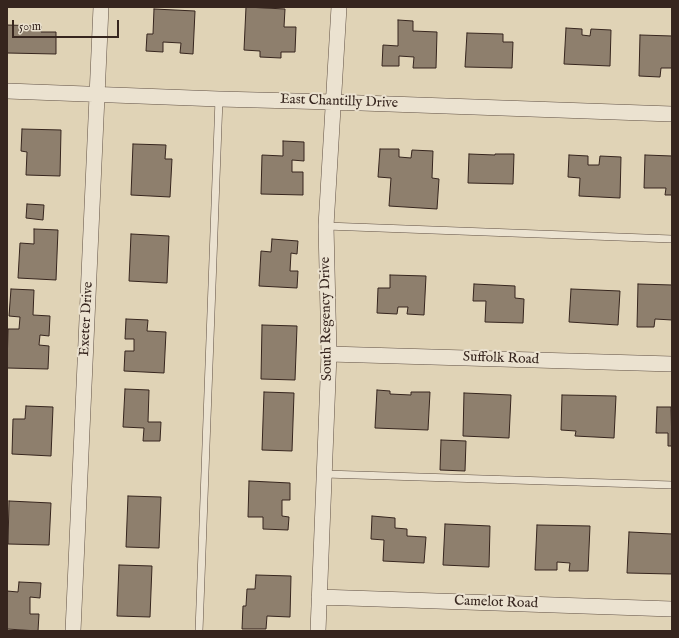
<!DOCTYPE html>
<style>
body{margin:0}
#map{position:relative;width:679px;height:638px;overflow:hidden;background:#e0d3b6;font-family:"IM FELL English",serif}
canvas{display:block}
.frame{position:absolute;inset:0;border:8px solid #36251e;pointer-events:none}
.scale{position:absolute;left:12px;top:20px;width:107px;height:18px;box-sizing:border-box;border:2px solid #36251e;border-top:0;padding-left:5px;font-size:12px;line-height:14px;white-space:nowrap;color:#36251e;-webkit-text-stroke:3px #ebe2d0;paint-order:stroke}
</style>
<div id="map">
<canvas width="679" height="638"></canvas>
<div class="frame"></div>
<div class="scale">50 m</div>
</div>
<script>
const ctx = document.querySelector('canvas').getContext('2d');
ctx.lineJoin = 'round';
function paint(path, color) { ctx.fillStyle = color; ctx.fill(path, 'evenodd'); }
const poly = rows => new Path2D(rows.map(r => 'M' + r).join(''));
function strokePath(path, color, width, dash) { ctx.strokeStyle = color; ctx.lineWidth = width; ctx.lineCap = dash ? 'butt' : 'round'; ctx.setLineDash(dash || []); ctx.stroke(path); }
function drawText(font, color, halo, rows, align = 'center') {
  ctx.font = font + ' "IM FELL English",serif'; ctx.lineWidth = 4; ctx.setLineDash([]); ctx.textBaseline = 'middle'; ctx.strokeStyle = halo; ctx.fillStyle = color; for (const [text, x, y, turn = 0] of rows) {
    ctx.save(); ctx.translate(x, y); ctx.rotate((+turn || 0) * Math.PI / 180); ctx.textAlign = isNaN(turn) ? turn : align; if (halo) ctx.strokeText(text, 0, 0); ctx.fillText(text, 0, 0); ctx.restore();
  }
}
const building = poly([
 [246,7,285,9,284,27,296,27,295,52,281,52,281,58,260,57,260,51,244,50,246,7],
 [154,9,195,11,193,54,180,53,181,43,163,42,163,52,146,51,147,34,153,34,154,9],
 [398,20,413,21,413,31,437,32,436,68,413,68,414,57,399,56,399,66,382,66,383,45,398,46,398,20],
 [7,25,41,26,41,32,56,32,56,54,7,53,7,25],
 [566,28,582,29,582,35,590,36,591,29,611,30,610,66,564,64,566,28],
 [467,33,503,34,503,42,513,42,512,68,465,67,467,33],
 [640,35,672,36,672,68,661,68,660,77,639,76,640,35],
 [22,129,61,130,60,176,26,175,27,152,21,151,22,129],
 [283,141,304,142,304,161,292,160,292,172,303,172,303,195,261,194,262,155,283,156,283,141],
 [133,144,166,145,165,159,172,159,170,197,131,195,133,144],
 [380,149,399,149,399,157,411,158,412,150,433,151,432,178,439,179,437,209,389,206,391,178,378,177,380,149],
 [469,154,495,155,495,154,514,154,513,184,468,183,469,154],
 [569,155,588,156,588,165,599,165,600,156,621,157,620,198,579,196,580,178,568,177,569,155],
 [645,155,672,156,672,195,665,195,666,188,644,188,645,155],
 [27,204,44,205,43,220,26,218,27,204],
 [34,229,58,230,56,280,18,278,20,243,34,244,34,229],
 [131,234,169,236,167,283,129,281,131,234],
 [272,239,298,241,297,254,291,253,290,271,298,271,297,288,259,286,261,251,271,252,272,239],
 [390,275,426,276,424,315,407,314,408,307,398,307,397,314,377,313,378,288,390,288,390,275],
 [474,284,515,286,515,298,524,299,523,323,485,322,486,301,473,301,474,284],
 [638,284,672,285,672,320,655,319,654,327,637,327,638,284],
 [11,289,34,290,33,315,50,316,49,336,40,335,39,345,49,346,48,369,7,368,8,329,19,329,20,317,9,316,11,289],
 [571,289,620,291,618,325,569,322,571,289],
 [126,319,148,320,147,331,166,332,164,373,124,371,125,351,134,351,134,339,125,339,126,319],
 [262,325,297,326,295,380,261,379,262,325],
 [125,389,149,390,148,422,161,422,160,441,143,441,144,428,123,427,125,389],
 [377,390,390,391,390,394,411,395,411,392,430,392,428,430,375,428,377,390],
 [264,392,294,393,292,451,262,450,264,392],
 [464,393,511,395,509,438,463,436,464,393],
 [562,395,616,396,614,438,575,436,576,431,561,430,562,395],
 [26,406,53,407,51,456,12,454,13,419,25,419,26,406],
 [657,407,671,407,672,446,668,446,668,433,656,433,657,407],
 [441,440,466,441,465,471,440,470,441,440],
 [249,481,290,483,290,500,282,500,282,516,289,517,288,530,263,529,263,517,248,517,249,481],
 [128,496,161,497,159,548,126,547,128,496],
 [9,501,51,503,49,545,8,544,9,501],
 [372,516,395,518,395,528,407,529,407,536,426,537,424,563,383,561,384,540,371,539,372,516],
 [445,524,490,526,489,567,443,565,445,524],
 [537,525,590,526,588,571,569,571,570,563,557,562,557,570,535,570,537,525],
 [629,532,672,534,672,574,627,573,629,532],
 [119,565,152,566,150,617,117,616,119,565],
 [256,575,291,576,290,617,267,616,266,629,242,629,243,606,246,606,247,589,255,589,256,575],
 [19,582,41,583,40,598,30,597,30,614,39,614,38,631,7,629,7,591,18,592,19,582]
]);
paint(building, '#8e7f6d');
strokePath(building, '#36251e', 1);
const service = poly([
 [326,226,672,239],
 [325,474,672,485],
 [199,631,219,99]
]);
const minor = poly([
 [7,91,219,99,333,102,672,114],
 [329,354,672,364],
 [319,597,672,609],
 [73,631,101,7],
 [318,631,329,354,326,226,339,7]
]);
strokePath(service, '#605044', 8);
strokePath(minor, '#605044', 16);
strokePath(service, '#ebe2d0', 7);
strokePath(minor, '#ebe2d0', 15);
drawText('14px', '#36251e', '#ebe2d0', [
 ["East Chantilly Drive",339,102,2],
 ["Exeter Drive",87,319,-87],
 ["South Regency Drive",327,319,-91],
 ["Suffolk Road",501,359,2],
 ["Camelot Road",496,603,2]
]);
</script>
